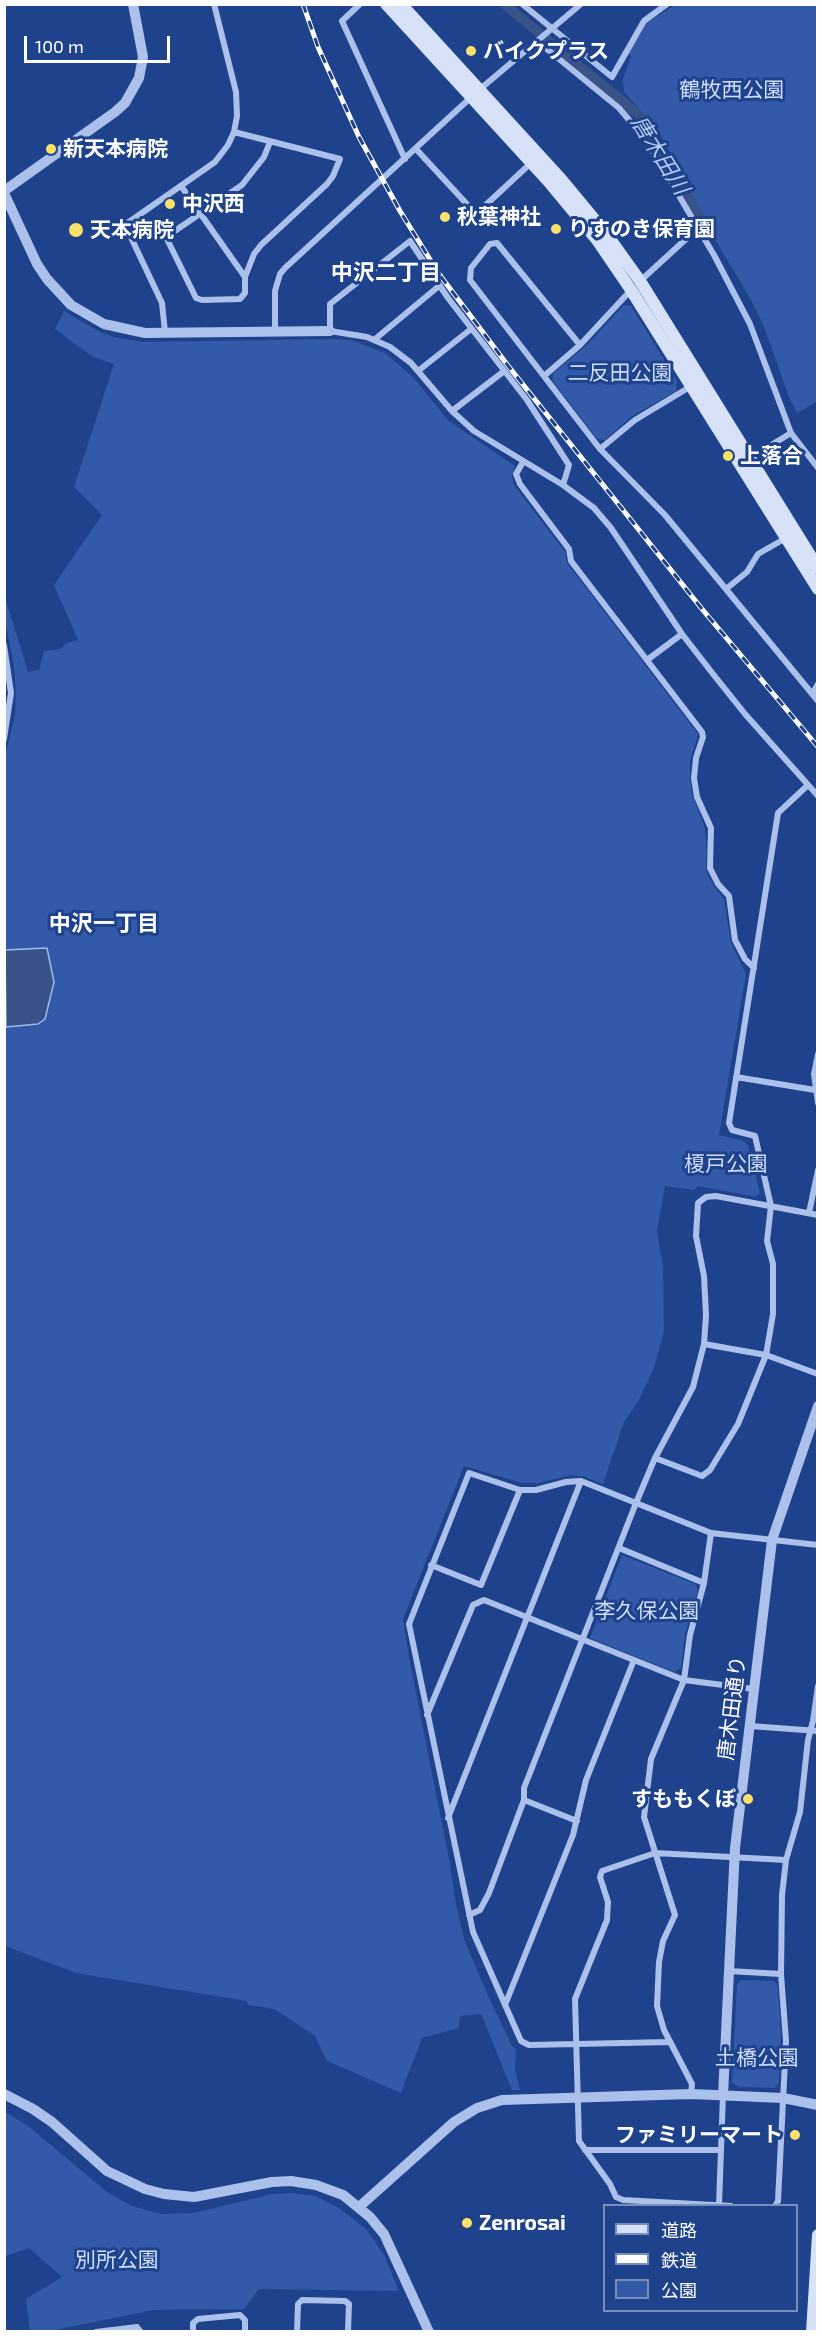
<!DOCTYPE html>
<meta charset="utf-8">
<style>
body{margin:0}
#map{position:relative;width:822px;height:2336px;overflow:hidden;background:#1e428b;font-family:"Exo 2","Noto Sans JP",sans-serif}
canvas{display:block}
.frame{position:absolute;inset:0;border:6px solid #fff;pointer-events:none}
.legend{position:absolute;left:603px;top:2204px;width:195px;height:108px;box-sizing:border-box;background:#1e428b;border:2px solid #788eb9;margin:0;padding:8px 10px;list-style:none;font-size:18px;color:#fff}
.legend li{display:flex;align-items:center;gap:12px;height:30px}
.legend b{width:30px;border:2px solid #788eb9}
.scale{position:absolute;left:24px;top:36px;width:146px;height:27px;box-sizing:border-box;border:3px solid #fff;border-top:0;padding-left:8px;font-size:18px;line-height:21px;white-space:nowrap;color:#fff;-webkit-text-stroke:4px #1e428b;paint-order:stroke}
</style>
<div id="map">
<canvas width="822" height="2336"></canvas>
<div class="frame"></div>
<ul class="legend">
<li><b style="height:8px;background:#d7e2f9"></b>道路</li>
<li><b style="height:8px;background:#fff"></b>鉄道</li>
<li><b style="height:16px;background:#325aa9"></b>公園</li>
</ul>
<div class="scale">100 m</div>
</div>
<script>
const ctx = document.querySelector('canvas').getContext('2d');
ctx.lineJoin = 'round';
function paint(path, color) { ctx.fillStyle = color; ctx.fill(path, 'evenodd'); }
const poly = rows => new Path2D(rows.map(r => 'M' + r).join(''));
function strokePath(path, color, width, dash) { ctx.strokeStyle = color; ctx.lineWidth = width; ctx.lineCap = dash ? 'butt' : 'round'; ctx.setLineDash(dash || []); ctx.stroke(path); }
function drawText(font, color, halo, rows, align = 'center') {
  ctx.font = font + ' "Exo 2","Noto Sans JP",sans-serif'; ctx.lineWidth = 6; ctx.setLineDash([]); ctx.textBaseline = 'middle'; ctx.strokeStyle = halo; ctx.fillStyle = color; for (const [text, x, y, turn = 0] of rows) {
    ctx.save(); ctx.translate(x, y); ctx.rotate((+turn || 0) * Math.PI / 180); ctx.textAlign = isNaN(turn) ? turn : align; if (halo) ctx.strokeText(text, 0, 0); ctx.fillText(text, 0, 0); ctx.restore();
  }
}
paint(poly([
 [675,5,817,5,818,401,797,413,789,397,763,324,751,300,707,226,685,179,655,126,624,92,623,79,631,57,629,53,647,23],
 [624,305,631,306,677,381,676,391,632,416,605,440,597,439,552,380,553,373,586,346],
 [64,311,100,332,118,338,143,342,331,339,352,340,385,353,413,377,449,421,515,466,512,475,514,485,565,552,567,563,698,734,690,762,690,779,692,794,704,825,706,838,706,870,713,885,724,899,731,943,746,974,719,1135,744,1141,748,1145,760,1193,755,1197,699,1186,694,1190,665,1186,657,1231,663,1266,664,1331,654,1368,638,1402,624,1422,603,1484,583,1476,571,1475,538,1483,522,1483,464,1466,403,1619,409,1657,450,1864,456,1905,465,1942,489,1998,512,2046,516,2049,515,2070,520,2090,512,2090,481,2014,460,2016,459,2028,422,2038,401,2093,327,2061,315,2036,274,2009,249,2005,246,2001,76,1973,5,1946,4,760,15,715,16,693,14,666,5,621,4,594,28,672,39,670,44,651,60,649,67,643,78,640,54,585,102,515,74,487,114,364,93,357,55,329],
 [622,1555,695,1584,698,1590,685,1635,681,1668,674,1672,590,1638],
 [741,1980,774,1981,778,1986,781,2034,779,2083,775,2088,739,2087,732,2082,737,1984],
 [5,2112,27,2125,107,2192,132,2206,161,2214,194,2213,272,2194,292,2193,315,2196,339,2208,366,2229,384,2255,399,2291,259,2289,244,2309,153,2310,50,2331,30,2331,26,2299,62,2277,29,2248,5,2256]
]), '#325aa9');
const water = poly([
 [47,948,54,982,45,1019,38,1024,6,1027,5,950,47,948]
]);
paint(water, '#395288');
strokePath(water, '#9ebaed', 1.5);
strokePath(poly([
 [504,4,638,114,660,147,700,219]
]), '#395288', 10);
strokePath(poly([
 [360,4,342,21,405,159],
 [522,4,612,77,644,21,667,4],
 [537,41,619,108,646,140,714,255,750,324,791,433,818,468],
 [234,132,340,159,333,176,327,184,261,245,254,254,245,277,245,293,240,299,202,300,196,298,166,237,242,185,264,157,270,142],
 [416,149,476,214,531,163],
 [181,186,245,277],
 [638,283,698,228],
 [275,331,275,291,280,274,285,268,479,90,581,4],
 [165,332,162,303,127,229,126,224,215,162,228,145,234,132,237,116,236,92,214,4],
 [374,340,439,286],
 [580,345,497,243,490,244,471,268,470,280,600,449,665,515,818,701],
 [418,371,471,329],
 [544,376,580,345,631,290],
 [452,411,503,372],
 [600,449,635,420,693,385],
 [750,458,791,433],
 [523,462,516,474,520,484,569,549,571,561,702,732,703,737,696,758,694,778,697,797,711,828,710,868,718,884,729,896,735,940,745,959,754,968],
 [563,485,569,465,527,400,448,298,410,241,330,304,330,331,367,337,390,347,411,363,452,411,474,431,563,485,594,508,611,528,682,634,713,674,745,714,818,796],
 [726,589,747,572,758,554,786,538],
 [4,645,11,693,4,739],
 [647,660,682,634],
 [812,694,818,684],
 [818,1054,814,1074,818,1103],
 [736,1077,815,1090],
 [809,1213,818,1170],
 [704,1344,766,1355,818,1374],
 [655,1458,702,1476,710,1470,738,1424,766,1355,773,1314,773,1264,767,1241,771,1206,755,1136,732,1130,729,1123,778,813,808,785],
 [619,1548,704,1583],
 [431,1565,481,1585,520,1490],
 [427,1715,473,1605,484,1600,684,1680,754,1689],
 [750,1726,818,1731],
 [524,1800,577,1821],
 [448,1818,581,1481],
 [469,1915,480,1910,489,1893,524,1800,524,1788,636,1503,655,1458,693,1387,704,1344,706,1315,704,1276,696,1236,698,1203,706,1197,716,1196,818,1215],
 [729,1971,781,1974],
 [505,2005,573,1835,586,1780,634,1660],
 [670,2042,529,2045,521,2041,473,1932,409,1624,469,1473,520,1490,536,1490,566,1482,581,1481,711,1533,818,1545],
 [691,2094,692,2084,664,2030,657,2006,659,1962,663,1941,675,1915,644,1817,651,1759,684,1680,690,1635,704,1583,711,1533],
 [585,2150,720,2150],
 [719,2205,723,2095],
 [731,2206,623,2200,616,2197,610,2184,579,2141,575,1999,607,1920,608,1902,600,1877,602,1871,655,1853,786,1860],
 [775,2206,778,2201,786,2041,781,1974,782,1895,786,1860,800,1812,808,1740,813,1721,818,1686],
 [96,2332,137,2327,141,2332],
 [193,2332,193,2323,198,2319,240,2315,245,2320,245,2332],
 [297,2332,298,2304,302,2300,345,2301,349,2304,348,2332]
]), '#abc1ec', 6);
strokePath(poly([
 [4,191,115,112,125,103,139,78,143,57,133,4],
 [4,193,37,264,47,279,71,305,104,324,145,333,330,331],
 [4,2094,33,2109,52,2122,107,2171,145,2189,164,2194,194,2197,272,2182,291,2181,316,2185,343,2195,370,2217,384,2234,429,2332],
 [723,2095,735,1848,772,1540,818,1406],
 [359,2207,454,2122,477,2108,502,2100,691,2094,783,2098,818,2105]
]), '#abc1ec', 10);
strokePath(poly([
 [386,4,548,181,597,240,631,290,818,589],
 [401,4,561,179,605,232,640,281,818,568],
 [812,2332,818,2235]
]), '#d7e2f9', 12);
const rail = poly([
 [303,4,318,47,359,137,400,211,439,274,509,367,702,609,818,747]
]);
strokePath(rail, '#fff', 5);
strokePath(rail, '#1e428b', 3, [9]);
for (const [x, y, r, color] of [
 [471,51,6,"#fae16a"],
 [51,149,6,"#fae16a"],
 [170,204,6,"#fae16a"],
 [445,217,6,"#fae16a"],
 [556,229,6,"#fae16a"],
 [76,230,8,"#fae16a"],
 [728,456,6,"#fae16a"],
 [748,1799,6,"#fae16a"],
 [795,2135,6,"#fae16a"],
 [467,2223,6,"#fae16a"]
]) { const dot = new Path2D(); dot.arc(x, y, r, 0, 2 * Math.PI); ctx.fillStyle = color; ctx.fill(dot); strokePath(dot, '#1e428b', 2); }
drawText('bold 21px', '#fff', '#1e428b', [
 ["バイクプラス",483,51],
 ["新天本病院",63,149],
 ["中沢西",182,204],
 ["秋葉神社",457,217],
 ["りすのき保育園",568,229],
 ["天本病院",90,230],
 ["上落合",740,456],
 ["すももくぼ",736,1799,"right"],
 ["ファミリーマート",783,2135,"right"],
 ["Zenrosai",479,2223]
], 'left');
drawText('21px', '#d0def9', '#1e428b', [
 ["鶴牧西公園",732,90],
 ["二反田公園",620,373],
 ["榎戸公園",726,1164],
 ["李久保公園",647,1611],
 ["土橋公園",757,2058],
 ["別所公園",117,2260]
]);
drawText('21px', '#fff', '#1e428b', [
 ["唐木田通り",732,1708,-83]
]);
drawText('italic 22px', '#b7ccf3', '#1e428b', [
 ["唐木田川",660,155,58]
]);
drawText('bold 22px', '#fff', '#1e428b', [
 ["中沢二丁目",386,273],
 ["中沢一丁目",104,924]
]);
</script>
